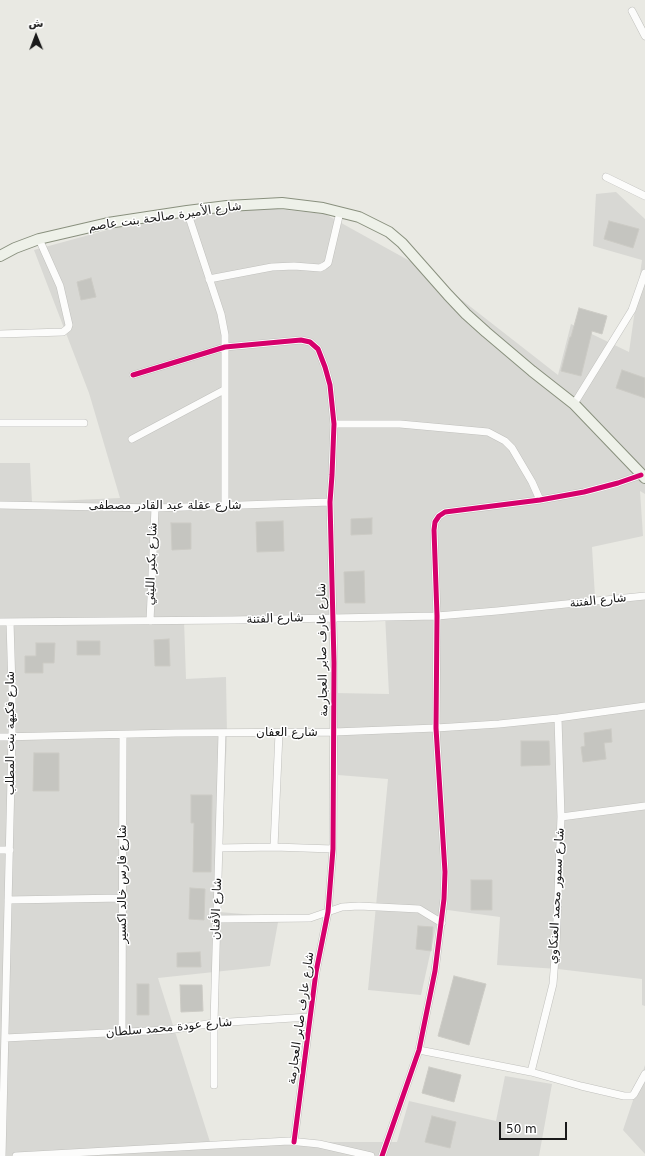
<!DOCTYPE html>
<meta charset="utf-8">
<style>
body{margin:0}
#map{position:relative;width:645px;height:1156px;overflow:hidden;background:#e9e9e3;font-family:"DejaVu Sans","Noto Sans Arabic",sans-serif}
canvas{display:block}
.north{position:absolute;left:16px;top:16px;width:40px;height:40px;-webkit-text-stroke:3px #fff;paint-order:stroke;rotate:359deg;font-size:11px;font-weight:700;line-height:16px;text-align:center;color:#1a1a1a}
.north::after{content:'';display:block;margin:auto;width:14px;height:18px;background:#1a1a1a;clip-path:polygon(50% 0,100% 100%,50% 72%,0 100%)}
.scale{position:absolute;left:499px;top:1122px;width:68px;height:18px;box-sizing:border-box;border:2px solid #1a1a1a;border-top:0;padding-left:5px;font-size:12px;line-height:14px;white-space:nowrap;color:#1a1a1a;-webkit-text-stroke:3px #fff;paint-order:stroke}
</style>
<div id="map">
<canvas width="645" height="1156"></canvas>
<div class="north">ش</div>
<div class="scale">50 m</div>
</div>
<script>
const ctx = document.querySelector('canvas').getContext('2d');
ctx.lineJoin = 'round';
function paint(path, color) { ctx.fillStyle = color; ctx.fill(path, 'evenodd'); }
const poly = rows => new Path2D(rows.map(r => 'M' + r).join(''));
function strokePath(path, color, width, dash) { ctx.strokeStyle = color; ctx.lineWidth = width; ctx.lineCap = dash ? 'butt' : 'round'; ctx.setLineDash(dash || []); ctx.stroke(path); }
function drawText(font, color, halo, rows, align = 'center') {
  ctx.font = font + ' "DejaVu Sans","Noto Sans Arabic",sans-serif'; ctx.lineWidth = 3; ctx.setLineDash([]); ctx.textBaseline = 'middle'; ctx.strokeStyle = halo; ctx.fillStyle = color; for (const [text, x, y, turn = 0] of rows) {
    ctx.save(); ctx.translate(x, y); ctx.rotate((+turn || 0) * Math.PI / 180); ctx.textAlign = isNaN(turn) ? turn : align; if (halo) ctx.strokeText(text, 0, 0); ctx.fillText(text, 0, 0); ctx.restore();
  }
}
paint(poly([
 [616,192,645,219,645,494,640,491,643,536,592,547,595,597,645,593,645,1006,642,1005,642,979,558,969,497,965,500,917,440,909,421,995,368,990,388,779,338,775,334,693,389,694,385,614,184,620,186,679,226,677,227,735,219,912,279,917,270,966,158,978,210,1142,397,1142,409,1101,496,1121,505,1076,552,1084,539,1156,0,1156,0,463,30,463,32,502,120,498,89,393,34,250,210,202,325,214,417,265,558,375,571,324,629,352,642,260,593,246,596,194],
 [645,1065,645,1154,623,1130]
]), '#d8d8d4');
const building = poly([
 [609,221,639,229,633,248,604,239,609,221],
 [91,278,96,297,81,300,77,282,91,278],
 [579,308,607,316,602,334,592,331,581,376,561,371,570,337,571,337,579,308],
 [622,370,645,378,645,398,616,388,622,370],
 [372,518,372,534,351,535,351,519,372,518],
 [283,521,284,551,257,552,256,522,283,521],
 [171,523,191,523,191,549,172,550,171,523],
 [364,571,365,603,345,603,344,572,364,571],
 [169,639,170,666,155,666,154,640,169,639],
 [77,641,100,641,100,655,77,655,77,641],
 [36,643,55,643,54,663,43,663,43,673,25,673,25,656,36,656,36,643],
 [611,729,612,742,604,743,606,759,583,762,581,747,585,746,584,733,611,729],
 [521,741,549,741,550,765,521,766,521,741],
 [34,753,59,753,59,791,33,791,34,753],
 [191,795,212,795,211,872,193,872,194,823,191,823,191,795],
 [471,880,492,880,492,910,471,910,471,880],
 [190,888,205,889,204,920,189,919,190,888],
 [418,926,433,927,431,951,416,949,418,926],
 [200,952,201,967,177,967,177,953,200,952],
 [454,976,486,984,469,1045,438,1036,454,976],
 [137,984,149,984,149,1015,137,1015,137,984],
 [180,985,202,985,203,1011,181,1012,180,985],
 [429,1067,461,1075,454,1102,422,1093,429,1067],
 [432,1116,456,1122,450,1148,425,1142,432,1116]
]);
paint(building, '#c5c5c0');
strokePath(building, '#cccbc5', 1);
const street = poly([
 [632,11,645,36],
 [606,177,645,196],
 [187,211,221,314,225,335,225,506],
 [209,279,272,267,294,266,320,268,324,266,328,263,340,212],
 [0,334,63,332,68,328,69,325,60,286,39,239],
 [133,375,225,347,301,340,310,342,318,349,325,367,330,385,334,424,332,475,330,502,334,663,333,849,328,912,316,972,294,1142],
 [574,404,632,310,645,273],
 [0,423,84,423],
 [334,424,400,424,488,432,505,441,512,448,532,482,540,500],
 [132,439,224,390],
 [0,505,155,508,330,502],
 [150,621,155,508],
 [0,622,232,620,437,616,497,611,645,596],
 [0,737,176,733,334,732,436,728,499,724,558,718,645,706],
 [561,817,645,806],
 [274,847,279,733],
 [219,848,274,847,333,849],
 [0,850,10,850],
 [8,900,123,898],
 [217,919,310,918,342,907,359,906,419,909,442,923],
 [122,1033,123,735],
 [5,1038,168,1030,214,1023,309,1017],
 [419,1050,531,1072,581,1086,624,1096,632,1096,634,1094,645,1074],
 [531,1072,553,984,556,945,561,817,558,718],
 [214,1085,214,1023,222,733],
 [2,1156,12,737,12,688,10,622],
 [16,1156,289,1141,319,1144,371,1156],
 [382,1156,419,1050,435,971,444,899,445,872,436,728,437,616,434,530,435,522,439,516,445,512,540,500,584,492,618,483,641,475]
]);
const secondary = poly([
 [0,256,15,248,39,239,108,223,187,211,227,206,282,203,323,208,359,217,389,232,402,243,448,295,466,314,486,332,532,371,574,404,645,478]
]);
strokePath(street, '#c0c0bd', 8);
strokePath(secondary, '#89907e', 12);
strokePath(street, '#fcfcfb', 7);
strokePath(secondary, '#eef1e9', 10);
strokePath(poly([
 [133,375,225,347,301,340,310,342,318,349,325,367,330,385,334,424,332,475,330,502,334,663,333,849,328,912,316,972,294,1142],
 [382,1156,419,1050,435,971,444,899,445,872,436,728,437,616,434,530,435,522,439,516,445,512,540,500,584,492,618,483,641,475]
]), '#d6006c', 5);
drawText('12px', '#1a1a1a', '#fff', [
 ["شارع الأميرة صالحة بنت عاصم",165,217,-8],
 ["شارع عقلة عبد القادر مصطفى",165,506],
 ["شارع بكير الليثي",152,564,-88],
 ["شارع الفتنة",598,601,-6],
 ["شارع الفتنة",275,619,-2],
 ["شارع عارف صابر العجارمة",323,650,-91],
 ["شارع فكيهة بنت المطلب",11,733,-90],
 ["شارع العفان",287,733],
 ["شارع فارس خالد اكسير",123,884,-90],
 ["شارع سمور محمد العنكاوي",557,896,-87],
 ["شارع الأفنان",217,909,-88],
 ["شارع عارف صابر العجارمة",301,1018,-82],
 ["شارع عودة محمد سلطان",169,1028,-5]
]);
</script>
